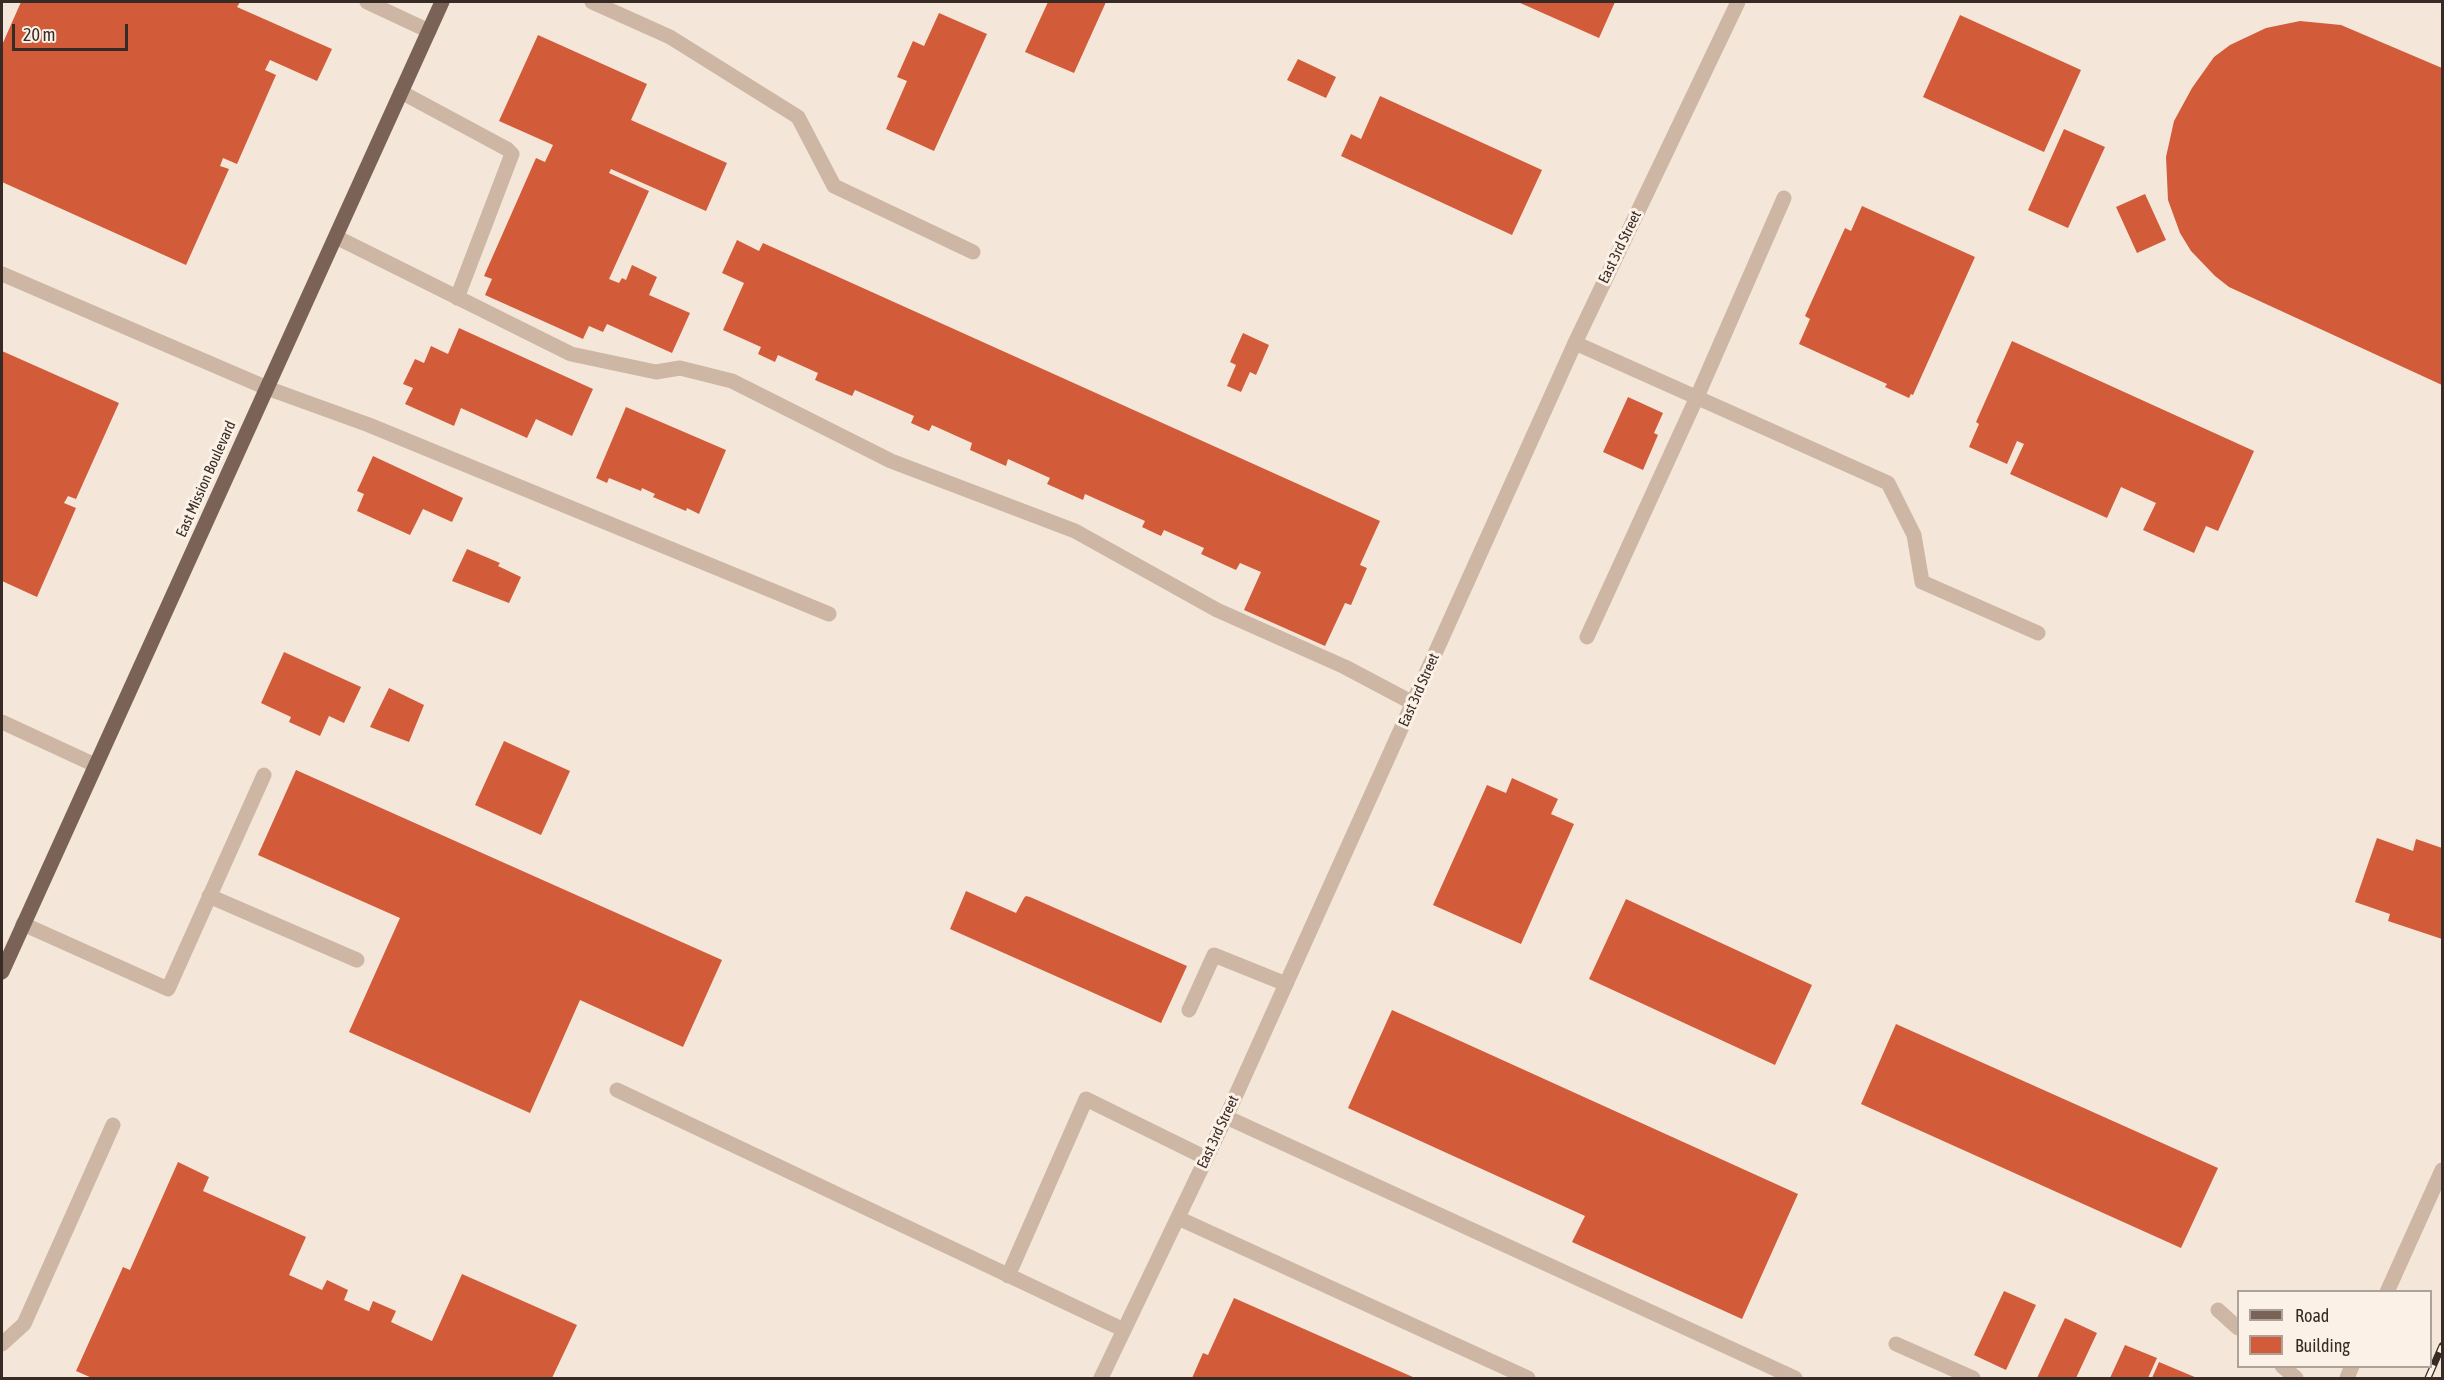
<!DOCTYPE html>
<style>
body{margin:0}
#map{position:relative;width:2444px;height:1380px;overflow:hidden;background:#f4e7d9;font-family:"Asap Condensed",sans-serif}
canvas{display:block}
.frame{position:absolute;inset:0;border:3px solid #382b26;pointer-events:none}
.legend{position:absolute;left:2237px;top:1290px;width:195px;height:78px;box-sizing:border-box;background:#fbf1e6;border:2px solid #ada299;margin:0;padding:8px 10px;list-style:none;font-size:18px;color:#382b26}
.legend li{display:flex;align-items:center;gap:12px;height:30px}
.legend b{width:30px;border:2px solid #ada299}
.scale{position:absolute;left:12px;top:24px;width:116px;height:27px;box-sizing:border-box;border:3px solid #382b26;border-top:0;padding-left:8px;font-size:18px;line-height:21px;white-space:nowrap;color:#382b26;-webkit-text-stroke:4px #fbf1e6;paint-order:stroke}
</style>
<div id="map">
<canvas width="2444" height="1380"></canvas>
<div class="frame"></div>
<ul class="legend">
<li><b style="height:8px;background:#7b6256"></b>Road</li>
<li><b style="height:16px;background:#d25b39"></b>Building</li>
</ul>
<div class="scale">20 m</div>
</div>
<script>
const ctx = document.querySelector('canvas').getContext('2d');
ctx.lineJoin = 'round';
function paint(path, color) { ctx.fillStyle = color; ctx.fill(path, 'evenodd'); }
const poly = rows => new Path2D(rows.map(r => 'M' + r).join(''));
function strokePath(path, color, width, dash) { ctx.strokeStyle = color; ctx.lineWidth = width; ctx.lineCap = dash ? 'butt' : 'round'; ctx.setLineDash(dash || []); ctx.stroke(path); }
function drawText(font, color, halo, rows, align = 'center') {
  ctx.font = font + ' "Asap Condensed",sans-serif'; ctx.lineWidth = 6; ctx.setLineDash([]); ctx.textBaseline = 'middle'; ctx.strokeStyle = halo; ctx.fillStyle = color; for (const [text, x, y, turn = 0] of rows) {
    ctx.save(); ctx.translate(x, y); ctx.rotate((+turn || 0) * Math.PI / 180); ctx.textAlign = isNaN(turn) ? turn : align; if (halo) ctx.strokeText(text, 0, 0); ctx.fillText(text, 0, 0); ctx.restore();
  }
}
paint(poly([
 [21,2,240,2,237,7,332,49,317,81,270,60,265,70,276,75,237,164,223,158,220,166,229,169,186,265,2,182,2,45],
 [1048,2,1106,2,1074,73,1025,52],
 [1518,2,1615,2,1599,38],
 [939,13,987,34,934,151,886,129,907,81,897,77,913,41,924,46],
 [1960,15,2081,70,2044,152,1923,97],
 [2300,21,2341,25,2442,68,2442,385,2229,287,2215,276,2191,251,2180,233,2168,200,2166,157,2174,121,2192,88,2214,57,2230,45,2266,28],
 [538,35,647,84,631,120,727,163,706,211,611,169,609,173,649,191,609,279,619,283,622,278,626,280,632,265,657,277,649,295,690,313,672,353,607,324,603,332,589,326,583,339,485,295,492,279,484,276,536,158,545,162,553,145,499,121],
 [1298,59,1336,77,1326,98,1287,80],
 [1380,96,1542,170,1512,235,1341,156,1351,134,1361,139],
 [2064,129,2105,147,2068,228,2028,210],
 [2145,194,2166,240,2137,253,2116,207],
 [1862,206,1975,257,1913,395,1911,394,1909,398,1885,387,1887,384,1799,344,1810,319,1805,316,1845,228,1851,231],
 [737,240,759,251,763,243,1380,521,1360,565,1367,568,1351,605,1345,603,1325,646,1244,610,1261,572,1240,563,1236,570,1201,554,1204,548,1164,530,1161,536,1142,527,1145,521,1085,494,1083,500,1047,484,1050,478,1008,459,1006,466,970,450,972,443,932,425,929,431,911,423,914,416,855,390,852,396,815,380,818,373,778,355,775,362,758,354,761,347,723,330,744,283,722,273],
 [459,328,593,389,572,436,536,419,527,438,461,408,454,426,405,404,413,388,403,384,415,359,424,363,431,346,448,354],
 [1243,333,1269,345,1256,375,1250,372,1241,392,1227,386,1236,365,1230,362],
 [2012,341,2254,451,2218,531,2206,526,2194,553,2143,530,2156,503,2121,487,2107,518,2010,474,2024,444,2017,441,2007,464,1969,447,1979,424,1976,422],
 [2,351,119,403,76,499,68,496,64,503,76,508,37,597,2,581],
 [1628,397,1663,413,1654,433,1658,435,1643,470,1603,452],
 [626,407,726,450,699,514,687,508,686,511,653,497,655,494,642,488,641,491,609,478,607,483,596,478],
 [373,456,463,498,452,522,423,509,410,535,357,511,364,494,357,491],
 [467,549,500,563,498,566,521,577,509,603,452,581],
 [284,652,361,687,344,723,329,716,320,736,289,722,291,717,261,703],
 [389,688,424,705,409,742,370,727],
 [504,741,570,771,541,835,475,805],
 [296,770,722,960,683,1047,580,1000,530,1113,349,1032,400,918,258,855],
 [1512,778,1558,799,1551,814,1574,824,1521,944,1433,905,1487,785,1506,793],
 [2377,838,2413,851,2416,839,2442,848,2442,939,2388,921,2390,914,2355,902],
 [966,891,1016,913,1024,898,1026,896,1030,897,1187,966,1161,1023,950,929],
 [1626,899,1812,985,1775,1065,1589,979],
 [1392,1010,1798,1194,1742,1319,1572,1242,1585,1216,1348,1108],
 [1896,1024,2218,1168,2181,1248,1861,1104],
 [178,1162,209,1177,203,1191,306,1237,289,1275,322,1290,327,1280,348,1290,344,1300,369,1311,373,1301,396,1311,391,1322,432,1341,462,1274,577,1325,552,1378,92,1378,76,1371,123,1267,130,1270],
 [2004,1291,2036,1305,2006,1370,1974,1355],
 [1234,1298,1415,1378,1192,1378,1203,1353,1208,1355],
 [2065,1318,2097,1333,2076,1378,2037,1378],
 [2125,1345,2157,1358,2148,1378,2110,1378],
 [2159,1362,2197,1378,2152,1378]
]), '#d25b39');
strokePath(poly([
 [367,2,429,31],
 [592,2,670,37,798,117,834,186,973,252],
 [401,92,507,149,512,154,457,298],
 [336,237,571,354,656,372,680,368,732,381,891,461,1075,531,1217,610,1345,667,1413,703],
 [2,274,267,388,369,425,829,614],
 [1575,343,1888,483,1914,535,1922,582,2038,633],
 [1587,637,1697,397,1784,198],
 [2,722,95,765],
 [209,896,357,960],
 [23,924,168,989,264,775],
 [1189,1010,1214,955,1286,984],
 [617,1090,1124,1330],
 [1226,1117,1795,1378],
 [1178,1218,1528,1378],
 [1008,1276,1086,1099,1206,1158],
 [2218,1310,2238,1328],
 [2,1344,24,1324,113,1125],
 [1896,1344,1973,1378],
 [2282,1366,2296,1378]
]), '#cdb6a4', 15);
strokePath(poly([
 [2387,1292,2442,1170],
 [1101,1378,1226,1117,1575,343,1738,2],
 [2347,1378,2352,1366]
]), '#cdb6a4', 15);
strokePath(poly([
 [2,972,442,2]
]), '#7b6256', 15);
const rail = poly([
 [2428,1378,2442,1346]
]);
strokePath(rail, '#382b26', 7);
strokePath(rail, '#fbf1e6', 4.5, [14]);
drawText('15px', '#382b26', '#fbf1e6', [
 ["East 3rd Street",1620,247,-64],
 ["East Mission Boulevard",206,479,-66],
 ["East 3rd Street",1419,690,-66],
 ["East 3rd Street",1218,1132,-65]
]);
</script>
